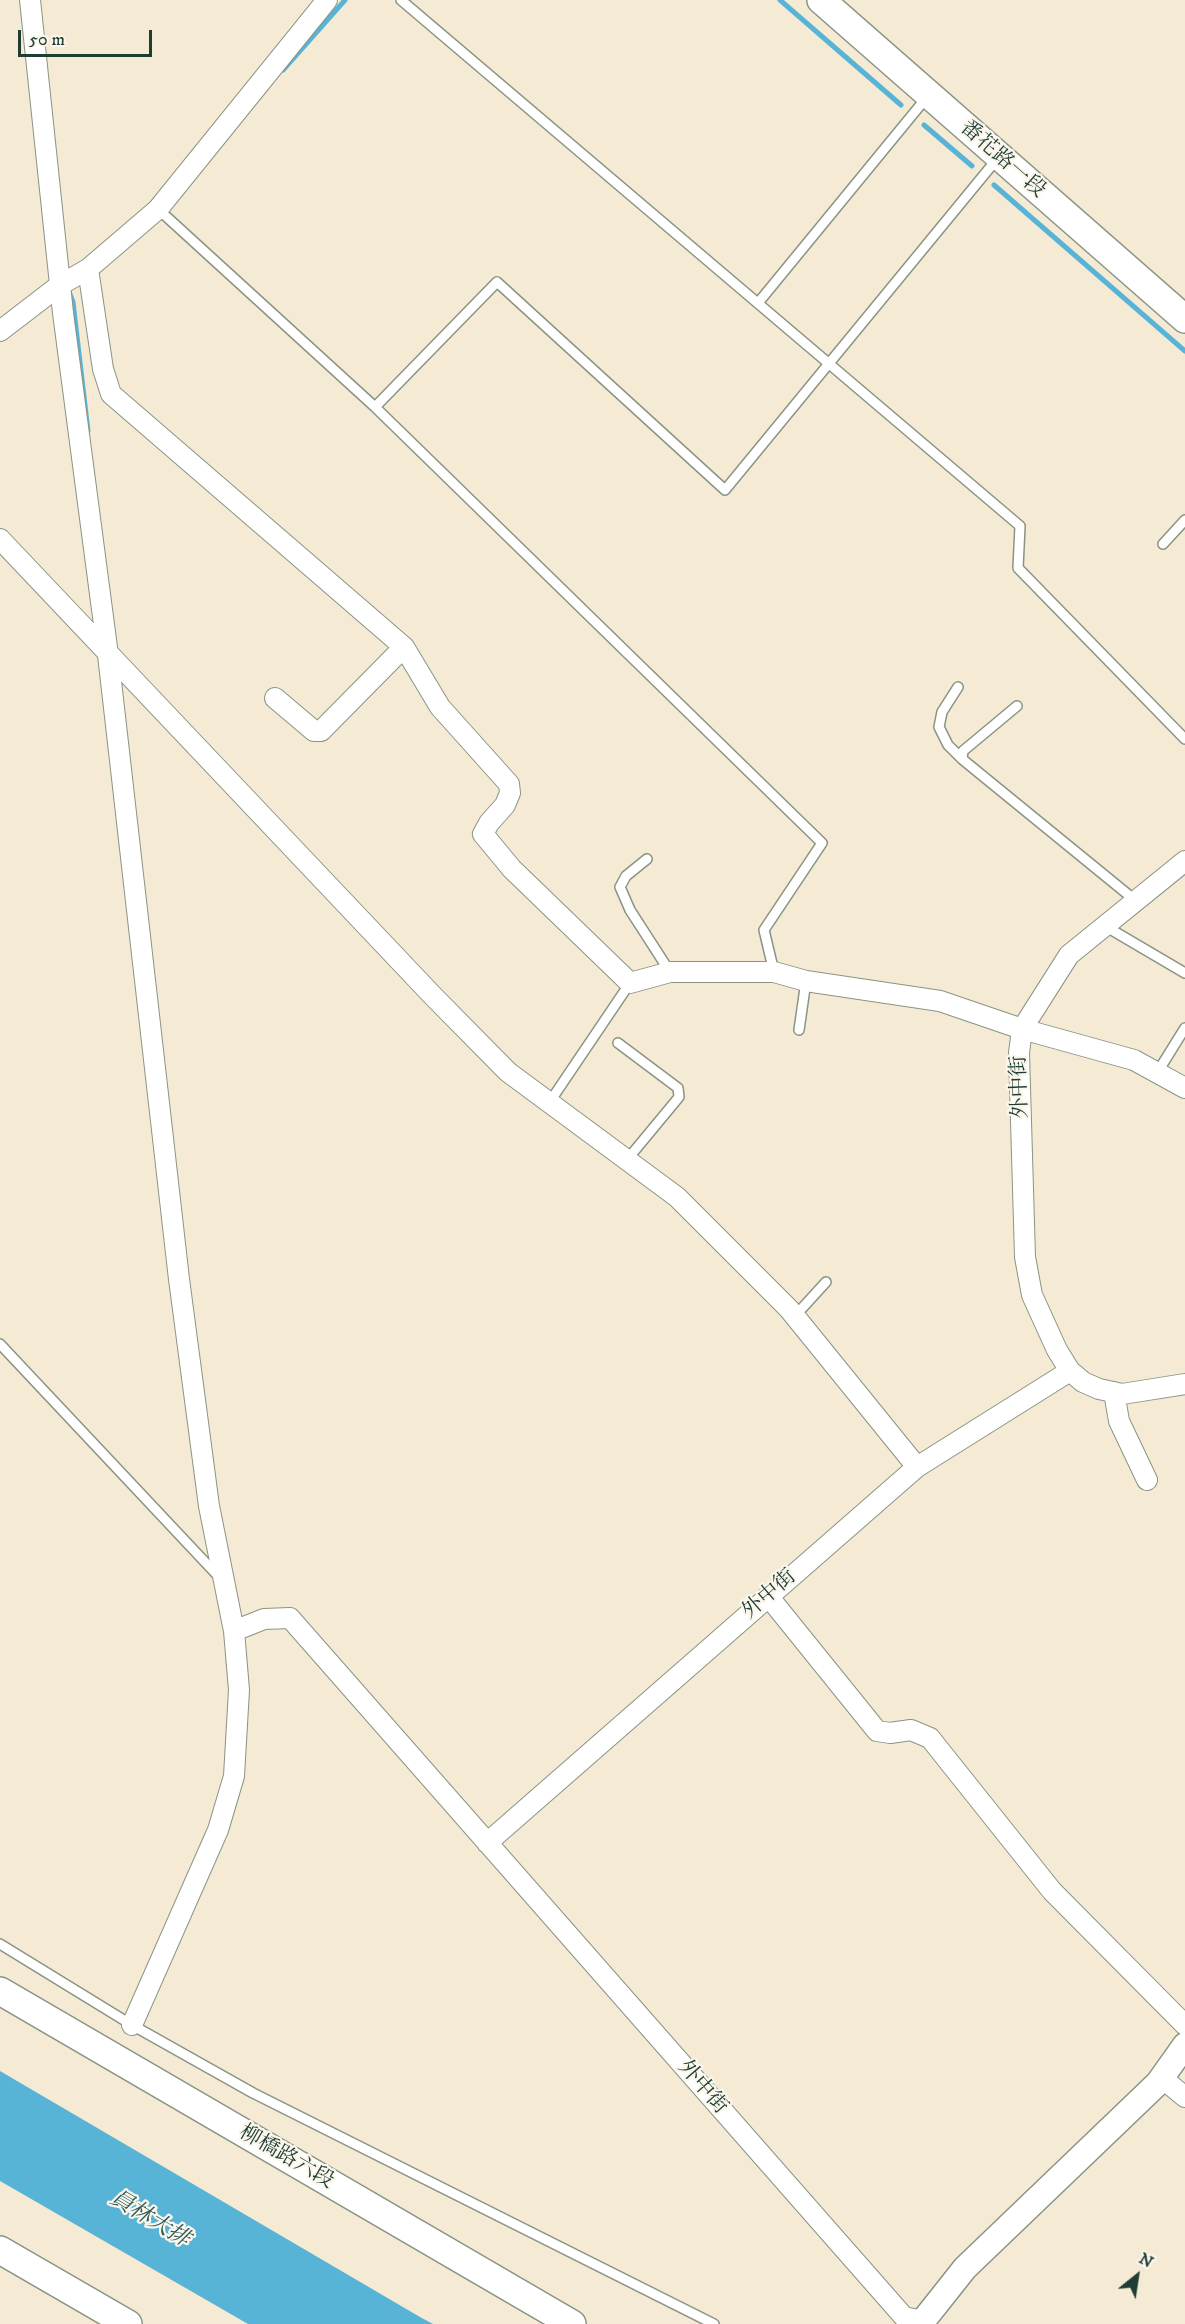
<!DOCTYPE html>
<meta charset="utf-8">
<style>
body{margin:0}
#map{position:relative;width:1185px;height:2324px;overflow:hidden;background:#f5ead4;font-family:"IM FELL DW Pica",serif}
canvas{display:block}
.north{position:absolute;left:1107px;top:2246px;width:60px;height:60px;-webkit-text-stroke:4px #fbf7ec;paint-order:stroke;rotate:30deg;font-size:16px;font-weight:700;line-height:24px;text-align:center;color:#1f3d34}
.north::after{content:'';display:block;margin:auto;width:21px;height:27px;background:#1f3d34;clip-path:polygon(50% 0,100% 100%,50% 72%,0 100%)}
.scale{position:absolute;left:18px;top:30px;width:134px;height:27px;box-sizing:border-box;border:3px solid #1f3d34;border-top:0;padding-left:8px;font-size:18px;line-height:21px;white-space:nowrap;color:#1f3d34;-webkit-text-stroke:4px #fbf7ec;paint-order:stroke}
</style>
<div id="map">
<canvas width="1185" height="2324"></canvas>
<div class="north">N</div>
<div class="scale">50 m</div>
</div>
<script>
const ctx = document.querySelector('canvas').getContext('2d');
ctx.lineJoin = 'round';
function paint(path, color) { ctx.fillStyle = color; ctx.fill(path, 'evenodd'); }
const poly = rows => new Path2D(rows.map(r => 'M' + r).join(''));
function strokePath(path, color, width, dash) { ctx.strokeStyle = color; ctx.lineWidth = width; ctx.lineCap = dash ? 'butt' : 'round'; ctx.setLineDash(dash || []); ctx.stroke(path); }
function drawText(font, color, halo, rows, align = 'center') {
  ctx.font = font + ' "IM FELL DW Pica","Noto Serif TC",serif'; ctx.lineWidth = 4.5; ctx.setLineDash([]); ctx.textBaseline = 'middle'; ctx.strokeStyle = halo; ctx.fillStyle = color; for (const [text, x, y, turn = 0] of rows) {
    ctx.save(); ctx.translate(x, y); ctx.rotate((+turn || 0) * Math.PI / 180); ctx.textAlign = isNaN(turn) ? turn : align; if (halo) ctx.strokeText(text, 0, 0); ctx.fillText(text, 0, 0); ctx.restore();
  }
}
paint(poly([
 [0,2071,420,2317,433,2324,248,2324,0,2181]
]), '#58b4d6');
strokePath(poly([
 [780,0,901,105],
 [283,70,345,0],
 [924,125,972,166],
 [994,185,1185,351],
 [69,292,73,302,88,431]
]), '#58b4d6', 5);
const service = poly([
 [401,0,1020,526,1018,568,1185,739],
 [158,209,375,407,822,843,764,930,774,972],
 [758,303,927,97],
 [375,407,497,282,725,490,997,159],
 [1163,544,1185,520],
 [958,687,942,712,939,727,948,745,962,759],
 [1017,706,963,751,962,759,1136,901],
 [647,859,626,876,620,887,630,910,670,972],
 [1105,926,1185,973],
 [799,1030,806,981],
 [618,1043,678,1088,679,1097,626,1161],
 [1157,1073,1185,1028],
 [549,1103,630,983],
 [795,1316,826,1282],
 [0,1344,220,1578],
 [0,1944,132,2025,253,2093,714,2324]
]);
const minor = poly([
 [30,0,63,313,108,655,179,1279,209,1506,234,1631,239,1690,234,1776,218,1830,132,2025],
 [88,269,103,369,111,394,404,647,440,707,509,784,510,793,505,805,489,823,483,834,512,869,630,983,670,972,774,972,806,981,940,1001,1022,1029,1134,1060,1185,1088],
 [0,331,60,285,88,269,158,209,327,0],
 [0,539,433,996,508,1072,677,1197,789,1309,917,1467],
 [275,698,314,731,321,731,404,647],
 [1185,861,1069,955,1022,1029,1019,1053,1025,1257,1032,1295,1057,1350,1070,1371,1083,1382,1099,1389,1122,1394,1185,1384],
 [1114,1392,1119,1421,1147,1480],
 [768,1596,877,1731,890,1733,911,1730,930,1738,1052,1891,1185,2025],
 [234,1631,264,1619,290,1618,904,2317,923,2321],
 [487,1843,917,1467,1070,1371],
 [1162,2078,1185,2097]
]);
const tertiary = poly([
 [924,2324,923,2321,965,2268,1158,2083,1185,2045]
]);
const secondary = poly([
 [821,0,1185,319],
 [0,1991,572,2324],
 [0,2250,128,2324]
]);
strokePath(service, '#8a9484', 12);
strokePath(minor, '#8a9484', 22);
strokePath(tertiary, '#8a9484', 27);
strokePath(secondary, '#8a9484', 30);
strokePath(service, '#fff', 9);
strokePath(minor, '#fff', 20);
strokePath(tertiary, '#fff', 24);
strokePath(secondary, '#fff', 27);
drawText('21px', '#1f3d34', '#fbf7ec', [
 ["番花路一段",1002,160,41],
 ["外中街",1021,1087,-92],
 ["外中街",770,1595,-41],
 ["外中街",702,2088,49],
 ["柳橋路六段",286,2158,30]
]);
drawText('italic 22px', '#2d5b5c', '#fbf7ec', [
 ["員林大排",149,2220,31]
]);
</script>
